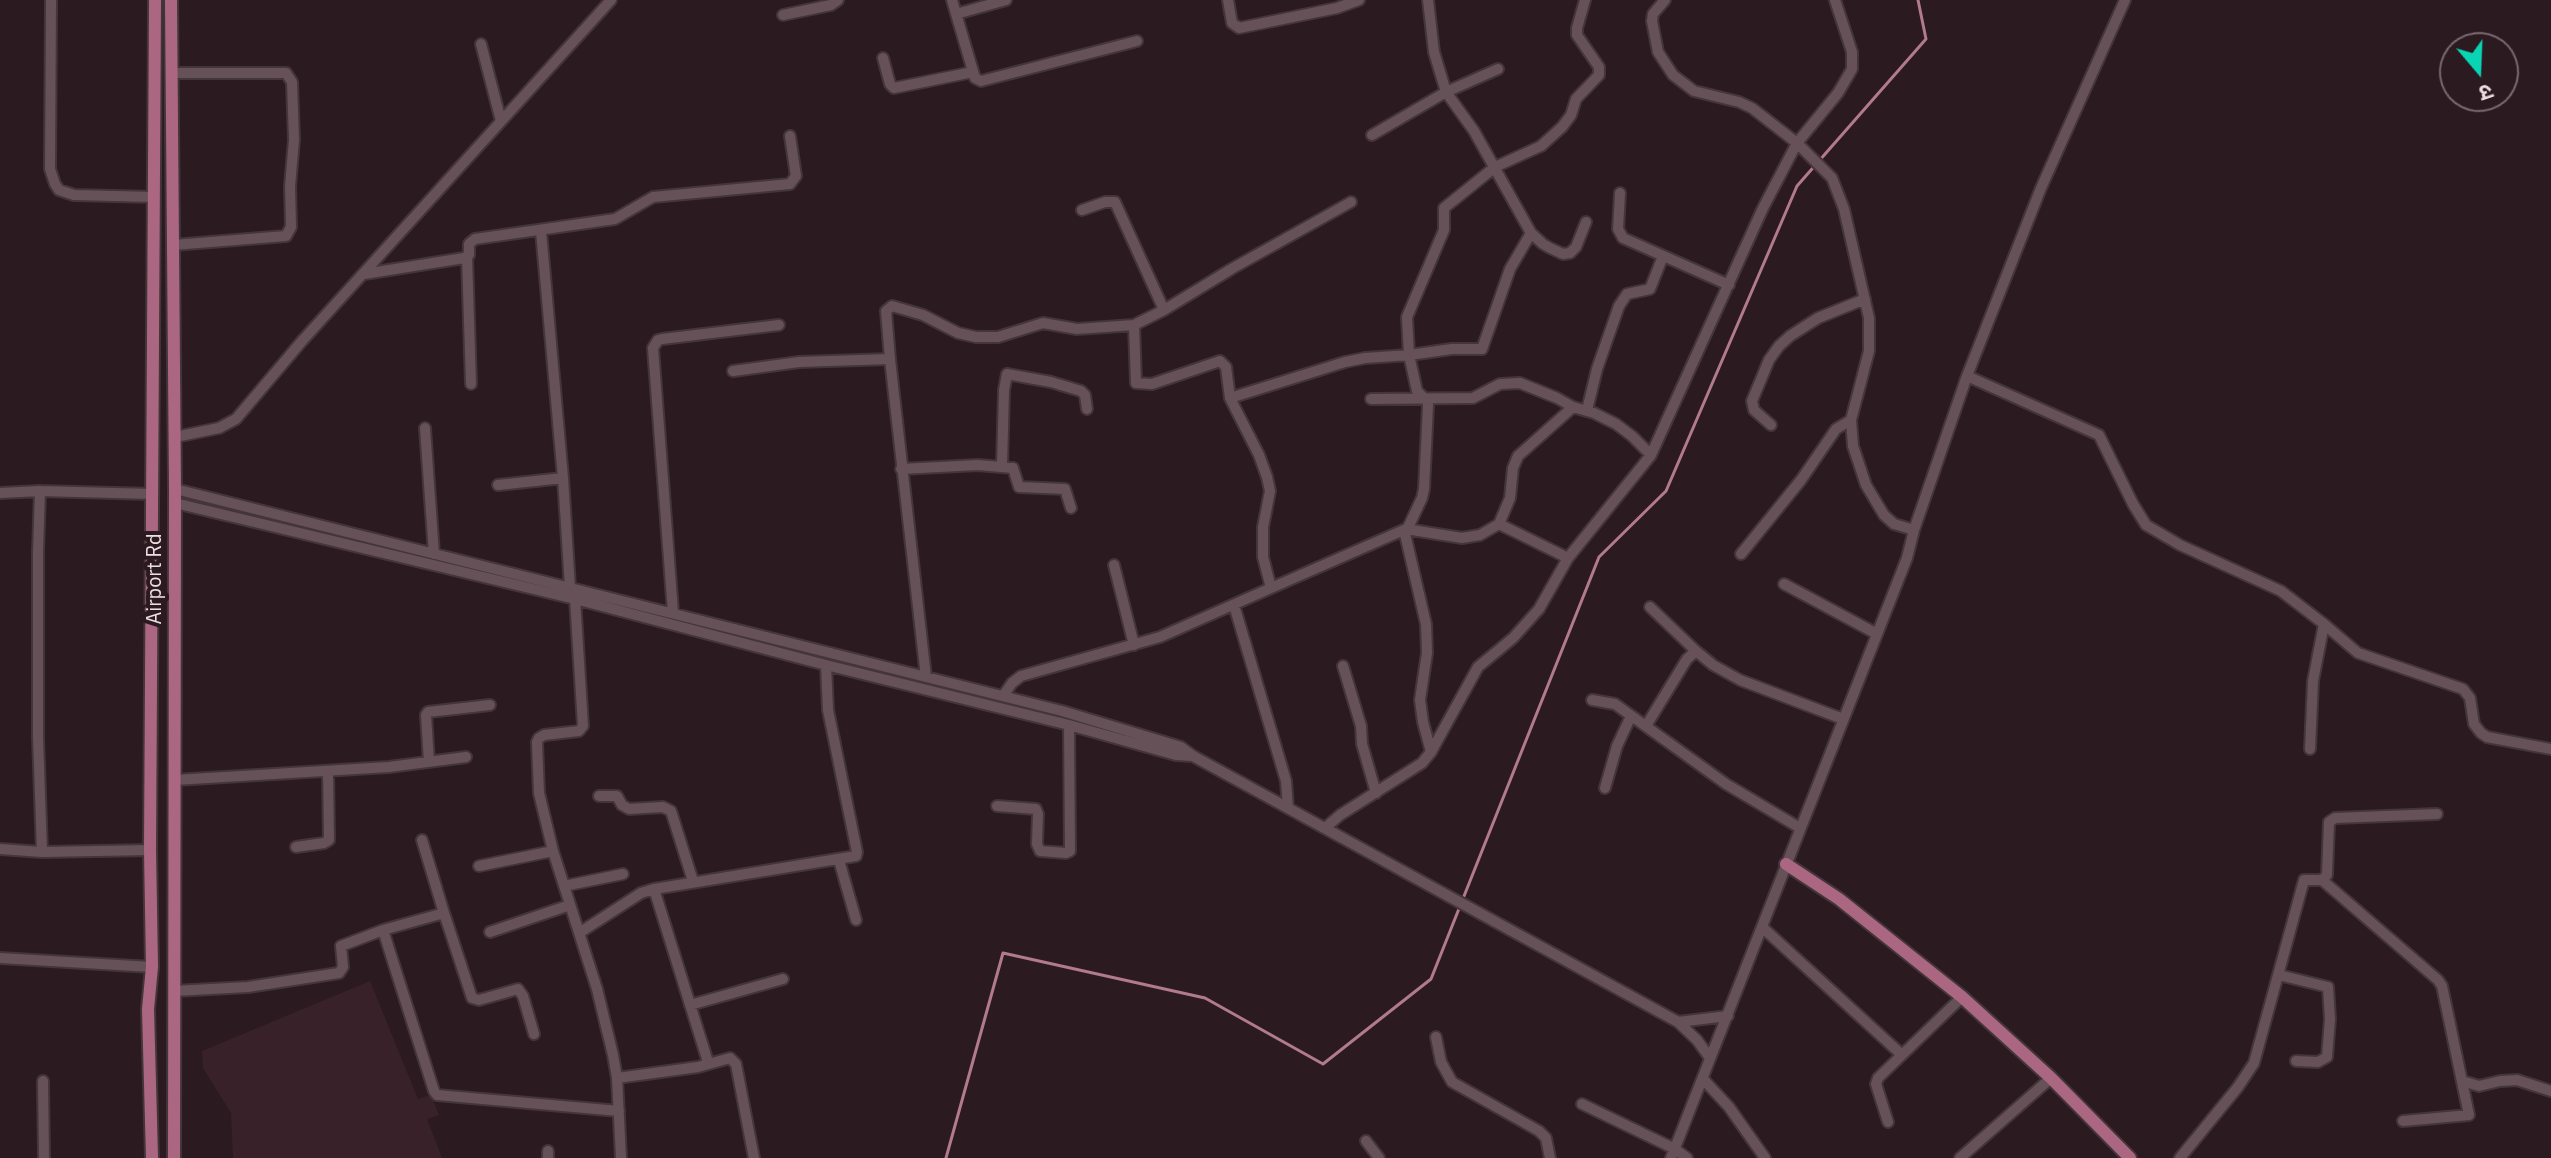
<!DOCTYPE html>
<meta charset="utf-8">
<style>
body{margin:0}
#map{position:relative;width:2551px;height:1158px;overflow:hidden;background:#2b1a20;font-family:"IBM Plex Sans","Noto Sans Devanagari",sans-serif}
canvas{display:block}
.north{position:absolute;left:2439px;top:32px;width:80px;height:80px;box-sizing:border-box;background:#2b1a20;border:2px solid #78696e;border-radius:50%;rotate:161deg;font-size:22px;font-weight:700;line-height:32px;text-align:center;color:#ecdfe3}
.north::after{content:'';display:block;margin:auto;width:28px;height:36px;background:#09d5b5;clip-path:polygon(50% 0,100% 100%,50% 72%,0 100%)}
</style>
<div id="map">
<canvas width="2551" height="1158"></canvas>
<div class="north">उ</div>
</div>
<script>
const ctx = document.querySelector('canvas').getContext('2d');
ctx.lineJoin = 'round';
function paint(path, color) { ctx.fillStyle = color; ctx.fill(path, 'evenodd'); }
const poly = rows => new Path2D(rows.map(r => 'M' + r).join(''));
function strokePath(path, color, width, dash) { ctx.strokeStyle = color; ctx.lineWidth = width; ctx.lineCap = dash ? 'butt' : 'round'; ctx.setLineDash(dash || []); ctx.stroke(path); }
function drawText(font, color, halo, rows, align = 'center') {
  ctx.font = font + ' "IBM Plex Sans",sans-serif'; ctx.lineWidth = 8; ctx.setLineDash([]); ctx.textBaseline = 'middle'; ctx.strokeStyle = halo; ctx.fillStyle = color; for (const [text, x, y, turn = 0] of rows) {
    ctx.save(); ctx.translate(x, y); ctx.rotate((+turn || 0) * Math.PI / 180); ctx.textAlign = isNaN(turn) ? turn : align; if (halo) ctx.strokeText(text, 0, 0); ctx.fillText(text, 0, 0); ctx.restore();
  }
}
paint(poly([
 [370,981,418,1099,431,1095,439,1115,427,1119,442,1158,233,1158,231,1113,203,1068,202,1051]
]), '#382129');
strokePath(poly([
 [946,1158,1003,953,1205,998,1323,1064,1431,979,1599,557,1666,491,1797,186,1926,39,1918,0]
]), '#b17a8e', 3);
const minor = poly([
 [51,0,50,169,55,184,59,190,74,195,154,197],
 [952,0,975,78,981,81,1137,41],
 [1228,0,1232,23,1239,28,1337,8,1359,0],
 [1428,0,1434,52,1446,92,1474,131,1531,233,1543,244,1550,248,1563,254,1570,253,1576,247,1586,222],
 [1665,0,1653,14,1652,21,1658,52,1673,75,1694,91,1739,102,1752,108,1797,143,1832,178,1844,209,1869,318,1869,351,1851,420,1853,446,1866,485,1884,515,1894,524,1914,530],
 [956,14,1006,0],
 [783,15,831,5,838,0],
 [481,44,501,121],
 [883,58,890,84,894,88,973,72],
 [172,73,286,73,292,82,294,140,290,186,291,227,286,236,173,245],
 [1372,135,1446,92,1498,69],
 [1620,193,1618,229,1623,238,1729,285],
 [541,231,563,478,570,587],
 [467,257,471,384],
 [364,274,464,258,469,255,469,244,475,239,615,219,653,197,790,184,796,176,790,136],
 [1164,310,1233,268,1351,202],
 [1134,325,1136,383,1152,384,1220,361,1226,367,1230,398],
 [890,359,886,311,892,306,923,315,958,333,976,337,998,337,1043,323,1077,329,1134,325,1164,310,1115,202,1105,202,1082,210],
 [733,371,799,362,890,359,926,677],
 [1967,376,2099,435,2133,504,2146,525,2180,545,2281,591,2324,624,2313,681,2310,749],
 [1371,399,1473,398,1500,384,1520,383,1557,398,1573,407,1594,413,1616,424,1632,436,1651,455],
 [1587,410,1597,369,1619,306,1627,294,1650,289,1663,256],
 [1771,425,1754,410,1752,401,1769,360,1779,346,1790,336,1818,318,1865,299],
 [425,428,434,554],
 [175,437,219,428,236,419,302,341,611,0],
 [1002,466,1004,390,1007,374,1051,382,1081,391,1085,395,1087,409],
 [901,469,978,465,1013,468,1019,487,1065,489,1071,508],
 [498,485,563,478],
 [175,489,1062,711,1181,747,1193,756,1678,1022,1697,1040,1710,1058],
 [40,491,38,552,38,737,42,852,150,850],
 [0,493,40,491,152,494],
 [175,503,575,599,826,665,1069,725,1176,755,1193,756],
 [1499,524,1510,498,1513,468,1518,456,1573,407],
 [1741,554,1801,480,1836,429,1851,420],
 [1568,558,1499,524,1480,535,1462,538,1406,529,1271,588,1263,557,1263,527,1270,491,1267,477,1259,455,1230,398,1345,362,1365,358,1409,355,1407,317,1444,230,1444,208,1495,167,1541,146,1562,127,1571,115,1576,99,1599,75,1599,67,1577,35,1577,28,1585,0],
 [1114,565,1134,645],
 [1784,584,1877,634],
 [575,599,583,726,579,731,544,735,539,738,537,742,539,793,553,851,597,989,613,1055,617,1078,621,1158],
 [1234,605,1286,781,1288,808],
 [1650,607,1696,651],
 [673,612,653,348,658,340,662,339,779,325],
 [2324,624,2358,653,2463,689,2470,698,2474,724,2481,733,2487,737,2551,749],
 [1343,666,1361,726,1362,744,1376,793],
 [1003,696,1012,683,1021,676,1160,637,1271,588],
 [1592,700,1615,704,1726,784,1800,828],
 [1646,726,1687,659,1696,651,1713,665,1740,680,1843,719],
 [1431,752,1423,722,1420,700,1427,653,1426,624,1405,534,1422,498,1424,489,1428,405,1427,401,1417,391,1409,355,1452,349,1482,349,1510,269,1531,233],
 [429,762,426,715,428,712,490,705],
 [175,780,389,767,466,757],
 [1605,788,1617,746,1631,716],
 [599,796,617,796,622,805,629,809,663,807,671,811,693,881],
 [997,806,1036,809,1038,814,1037,844,1040,851,1066,853,1070,851,1069,725],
 [1325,828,1340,815,1422,763,1431,752,1478,667,1513,638,1539,609,1568,558,1651,455,1763,208,1797,143,1838,93,1852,69,1852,52,1835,0],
 [422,840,444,913],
 [296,847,324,843,329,840,328,771],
 [0,849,42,852],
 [839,860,856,920],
 [479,866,553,851],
 [2322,880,2438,980,2442,986,2469,1115,2403,1121],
 [564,886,623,874],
 [654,889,856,856,857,852,828,710,826,665],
 [1762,927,1902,1055],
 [490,932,570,905],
 [579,933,641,893,654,889,708,1062],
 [0,958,152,967],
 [2279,975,2328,987,2330,1019,2327,1057,2318,1062,2296,1061],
 [174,991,248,987,339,973,343,967,341,946,383,930],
 [690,1005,783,979],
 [1678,1022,1728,1016],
 [534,1034,523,996,518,989,479,1000,472,998,444,913,383,930,434,1091,437,1095,619,1111],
 [1436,1037,1441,1062,1452,1082,1539,1131,1546,1138,1550,1158],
 [617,1078,698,1067,730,1058,736,1064,754,1158],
 [1703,1079,1729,1107,1765,1158],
 [43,1081,44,1158],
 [2462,1081,2479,1086,2500,1081,2517,1080,2551,1091],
 [1582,1104,1675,1149,1687,1158],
 [1888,1122,1876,1084,1878,1078,1962,997],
 [1366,1141,1379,1158],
 [548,1151,548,1158],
 [1671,1158,1907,558,1914,530,1967,376,2041,188,2125,0],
 [1960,1158,2051,1078],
 [2180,1158,2238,1087,2254,1063,2304,880,2322,880,2327,875,2329,822,2335,818,2437,814]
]);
const major = poly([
 [171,0,175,489,174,1158],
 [1786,864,1839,899,1962,997,2051,1078,2130,1158],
 [152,1158,148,1009,152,967,150,850,155,0]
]);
strokePath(minor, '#43353a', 14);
strokePath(major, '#43353a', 16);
strokePath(minor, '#665158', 10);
strokePath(major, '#ab6781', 12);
drawText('20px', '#ecdfe3', '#2b1a20', [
 ["Airport Rd",155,579,-90]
]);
</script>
